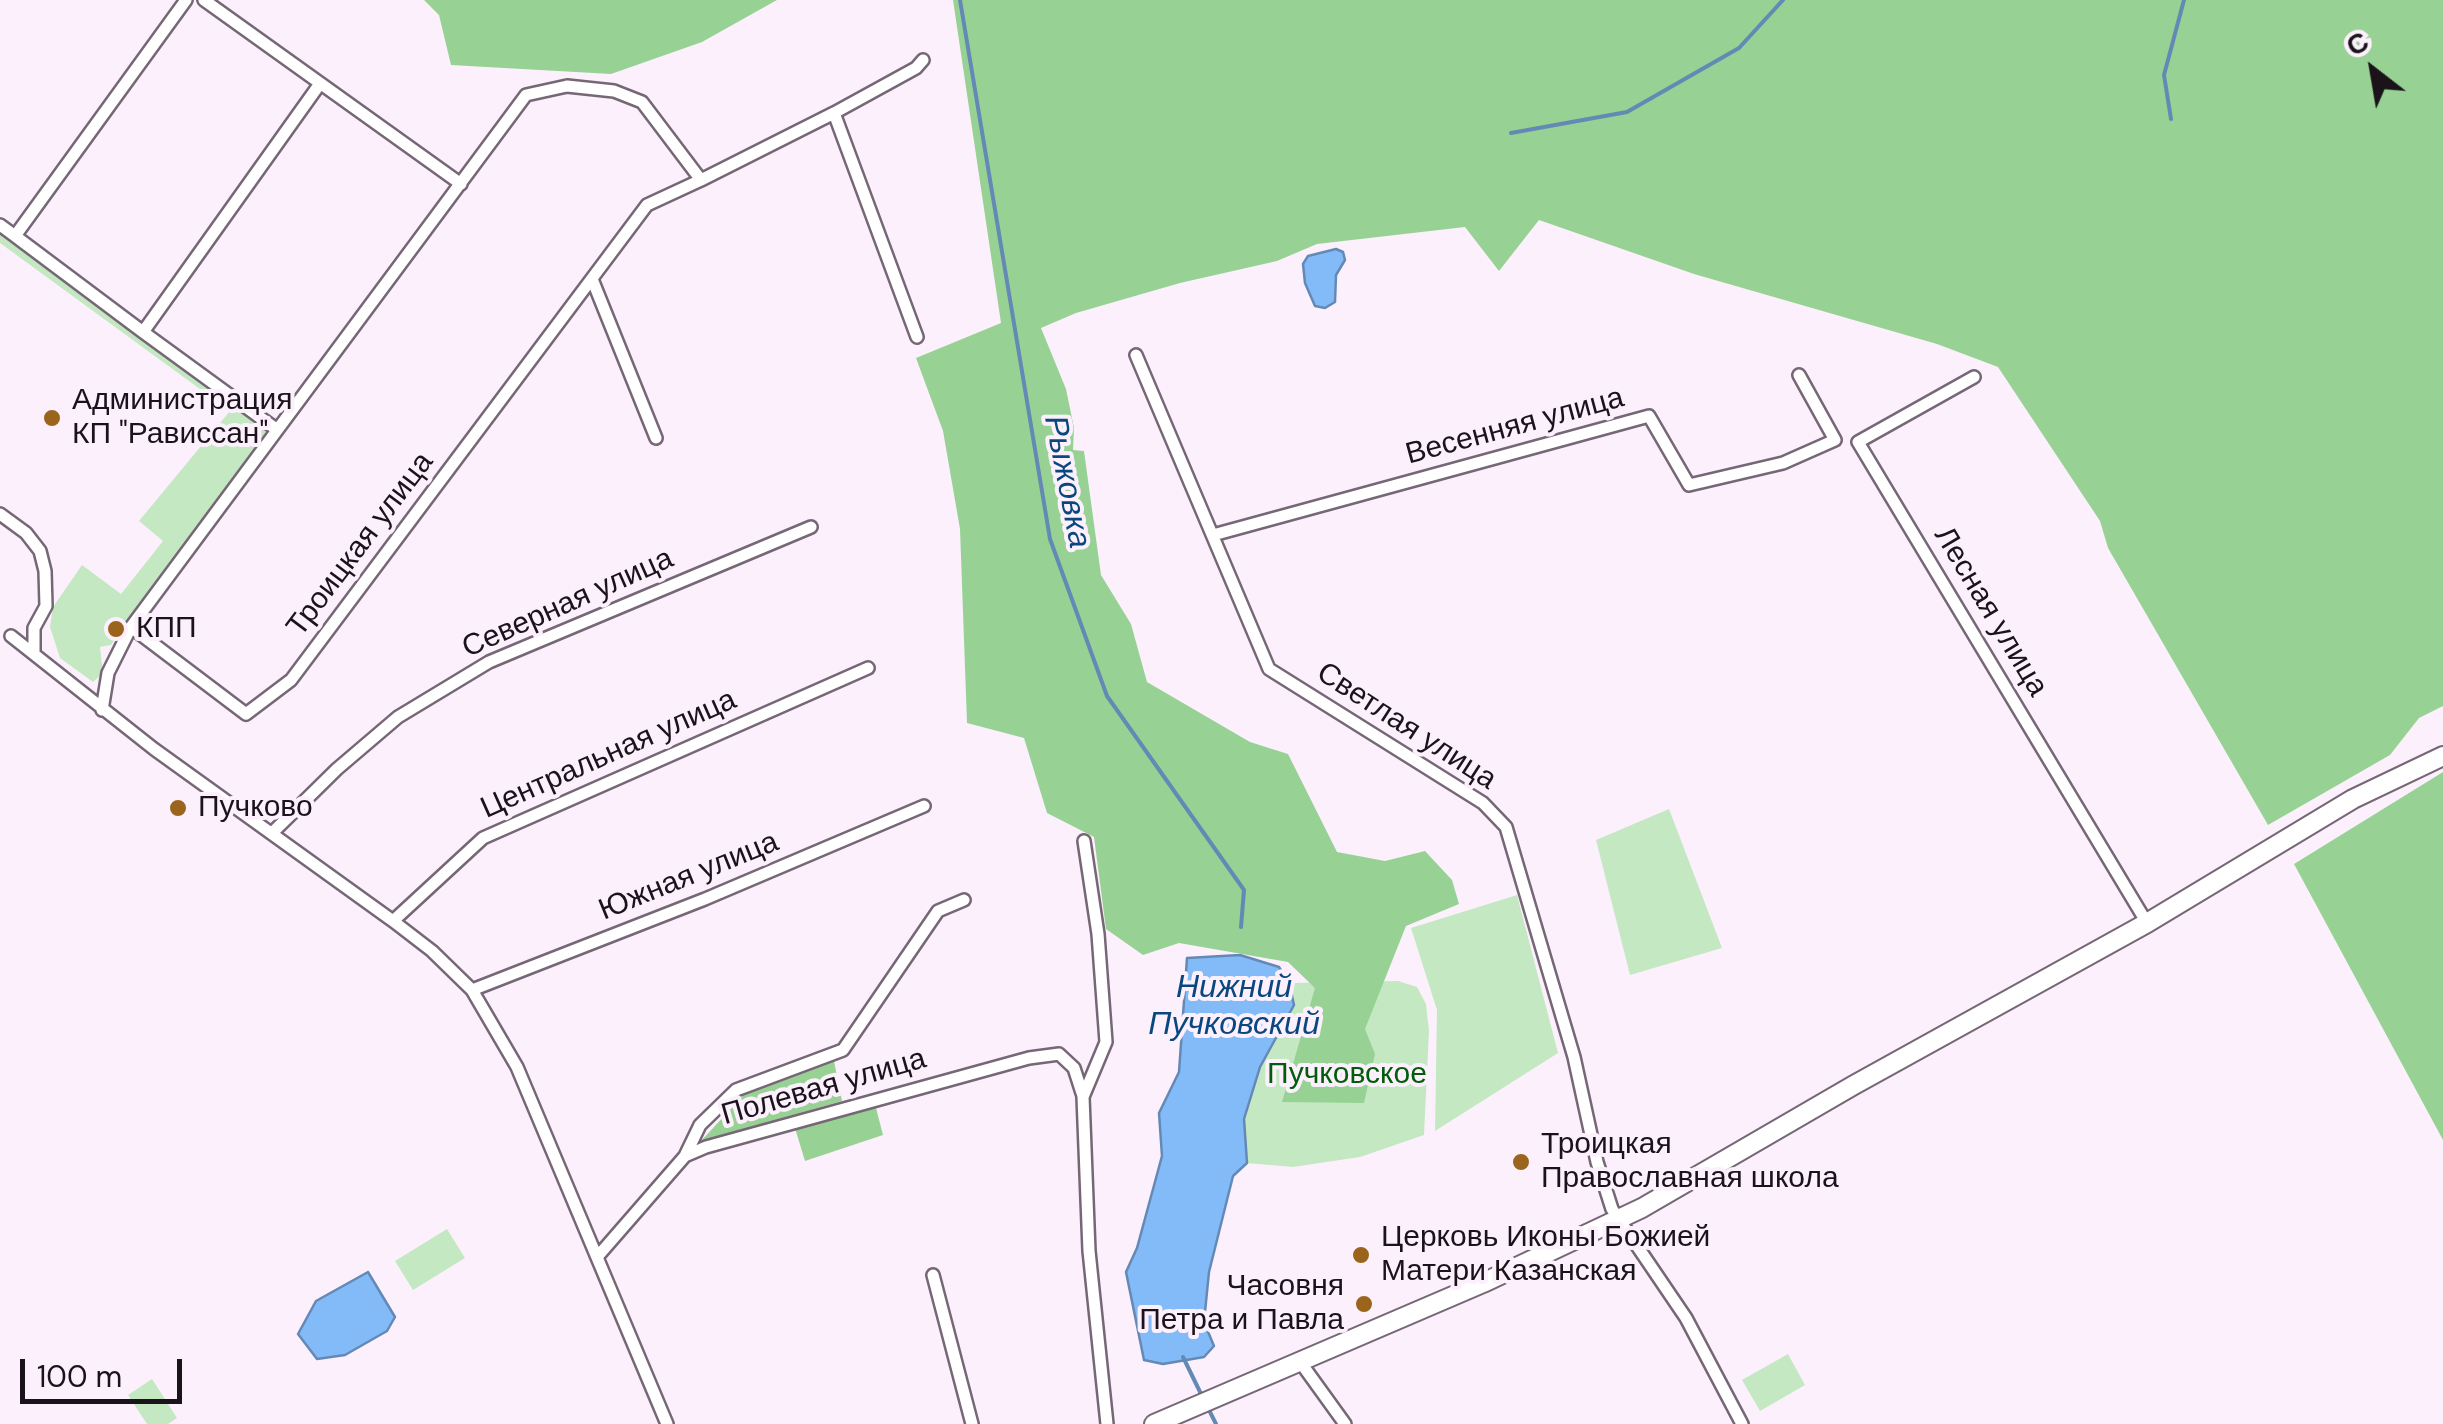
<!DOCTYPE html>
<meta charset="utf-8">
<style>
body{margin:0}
#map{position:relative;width:2443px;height:1424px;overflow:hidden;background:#fdf0fd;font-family:"DM Sans",sans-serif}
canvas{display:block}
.north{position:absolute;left:2323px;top:20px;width:100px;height:100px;-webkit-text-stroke:8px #fdf0fd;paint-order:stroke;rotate:329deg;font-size:28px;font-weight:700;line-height:40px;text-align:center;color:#1a141a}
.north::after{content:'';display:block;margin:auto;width:35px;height:45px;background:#1a141a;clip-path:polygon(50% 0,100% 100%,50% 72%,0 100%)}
.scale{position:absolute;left:20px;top:1359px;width:162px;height:45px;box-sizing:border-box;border:5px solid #1a141a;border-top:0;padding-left:12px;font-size:30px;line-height:35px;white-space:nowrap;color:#1a141a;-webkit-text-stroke:8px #fdf0fd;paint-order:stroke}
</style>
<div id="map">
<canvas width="2443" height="1424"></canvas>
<div class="north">С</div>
<div class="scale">100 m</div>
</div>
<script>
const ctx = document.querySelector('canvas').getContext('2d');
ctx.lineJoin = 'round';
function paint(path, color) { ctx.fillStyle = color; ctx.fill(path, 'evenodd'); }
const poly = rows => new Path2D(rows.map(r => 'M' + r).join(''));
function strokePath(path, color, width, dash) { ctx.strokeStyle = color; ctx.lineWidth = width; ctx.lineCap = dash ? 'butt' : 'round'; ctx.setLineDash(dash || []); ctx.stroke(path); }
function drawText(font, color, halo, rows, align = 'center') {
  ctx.font = font + ' "DM Sans",sans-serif'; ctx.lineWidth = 8; ctx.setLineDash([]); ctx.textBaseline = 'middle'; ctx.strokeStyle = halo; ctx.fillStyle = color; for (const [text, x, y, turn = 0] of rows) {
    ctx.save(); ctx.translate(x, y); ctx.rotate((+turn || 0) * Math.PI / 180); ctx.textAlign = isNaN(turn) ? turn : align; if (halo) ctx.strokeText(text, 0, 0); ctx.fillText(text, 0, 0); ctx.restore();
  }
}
paint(poly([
 [0,232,265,427,266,434,123,629,115,622,109,629,117,636,111,645,100,647,103,673,93,682,60,658,50,627,53,607,82,565,121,594,163,541,139,521,230,411,0,243],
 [1669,809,1722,948,1630,975,1596,840],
 [1517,895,1558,1053,1435,1131,1437,1010,1411,928],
 [1398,981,1417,987,1426,1004,1429,1031,1424,1135,1360,1157,1293,1167,1247,1163,1244,1119,1260,1067,1294,1006,1289,983],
 [447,1229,465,1258,413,1290,395,1261],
 [1788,1354,1805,1385,1760,1411,1742,1380],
 [152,1379,177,1418,168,1424,147,1424,128,1395]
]), '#c4e8c2');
paint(poly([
 [424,0,777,0,702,42,611,74,451,65,439,15],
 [953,0,2443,0,2443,706,2419,718,2390,755,2268,825,2108,548,2100,521,1998,367,1937,344,1694,274,1539,220,1499,271,1465,227,1317,244,1277,261,1180,283,1076,313,1041,328,1066,389,1074,428,1073,450,1084,451,1101,575,1131,624,1147,682,1250,742,1288,754,1337,852,1385,861,1425,851,1452,880,1459,904,1406,926,1365,1029,1375,1054,1364,1103,1282,1102,1315,988,1288,962,1179,943,1143,955,1106,929,1094,837,1047,813,1024,738,967,723,960,529,943,431,916,358,1001,323],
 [2443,772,2443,1140,2294,864],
 [834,1061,842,1101,701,1141,750,1088],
 [875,1104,883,1135,805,1161,794,1125]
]), '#97d294');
const water = poly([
 [1336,249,1343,252,1345,260,1336,275,1335,302,1325,308,1315,306,1305,283,1303,264,1308,256,1336,249],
 [1240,955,1279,967,1289,983,1294,1005,1260,1067,1244,1119,1247,1163,1233,1176,1209,1272,1204,1322,1214,1346,1204,1357,1163,1364,1144,1360,1126,1272,1137,1248,1162,1156,1159,1113,1179,1072,1187,958,1240,955],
 [368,1272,395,1317,387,1331,345,1355,317,1359,298,1334,316,1301,368,1272]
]);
paint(water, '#83bbf8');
strokePath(water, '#6489b5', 2.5);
strokePath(poly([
 [960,0,1050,539,1107,696,1244,890,1241,927],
 [2171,119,2164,75,2184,0],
 [1511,133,1627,112,1739,48,1783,0],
 [1183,1357,1203,1398],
 [1207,1406,1216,1424]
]), '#6489b5', 4);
const street = poly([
 [204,0,461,184],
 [567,86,614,91,642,102,701,180,647,205,291,680,246,714,131,627,526,95,567,86],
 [834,113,917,337],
 [701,180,834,113,916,68,923,60],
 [0,225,15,236,186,0],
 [15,236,143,332,319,85],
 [592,279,656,438],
 [143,332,276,429],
 [1136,355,1269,669,1483,803,1506,827,1574,1057,1597,1162,1612,1209,1686,1318,1742,1424],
 [1974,377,1858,442,2147,923],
 [0,514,26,533,40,551,45,571,46,606,34,628,34,653],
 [1213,535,1649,416,1689,485,1783,463,1835,440,1799,375],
 [11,636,154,749,393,921,432,951,472,990,517,1067,667,1424],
 [102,710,108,673,131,627],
 [272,833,337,769,398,717,489,662,811,527],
 [1084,841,1098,934,1106,1042,1083,1097,1089,1251,1107,1424],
 [393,921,483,838,868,668],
 [472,990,705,899,924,806],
 [685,1156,700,1125,736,1090,843,1050,938,911,964,900],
 [598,1256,685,1156,706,1147,1029,1058,1059,1054,1074,1068,1083,1096],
 [933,1275,972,1424],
 [1301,1363,1345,1424]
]);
const secondary = poly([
 [1154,1424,1483,1283,1642,1208,1854,1085,2147,923,2353,799,2443,756]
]);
strokePath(street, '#766776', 16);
strokePath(secondary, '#766776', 22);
strokePath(street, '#fff', 11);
strokePath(secondary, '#fff', 18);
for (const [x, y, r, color] of [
 [52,418,10,"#9a641d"],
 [116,629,10,"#9a641d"],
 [178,808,10,"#9a641d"],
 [1521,1162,10,"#9a641d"],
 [1361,1255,10,"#9a641d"],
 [1364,1304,10,"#9a641d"]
]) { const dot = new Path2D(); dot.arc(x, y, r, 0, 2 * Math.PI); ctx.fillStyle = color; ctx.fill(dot); strokePath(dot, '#fdf0fd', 4); }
drawText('30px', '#1a141a', '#fdf0fd', [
 ["Администрация",72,401],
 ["КП \"Рависсан\"",72,435],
 ["КПП",136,629],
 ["Пучково",198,808],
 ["Троицкая",1541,1145],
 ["Православная школа",1541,1179],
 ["Церковь Иконы Божией",1381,1238],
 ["Матери Казанская",1381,1272],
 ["Часовня",1344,1287,"right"],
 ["Петра и Павла",1344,1321,"right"]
], 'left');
drawText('30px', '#1a141a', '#fdf0fd', [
 ["Весенняя улица",1515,427,-15],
 ["Троицкая улица",361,545,-53],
 ["Северная улица",568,604,-24],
 ["Лесная улица",1990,612,59],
 ["Светлая улица",1406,727,33],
 ["Центральная улица",609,755,-24],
 ["Южная улица",689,877,-22],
 ["Полевая улица",824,1088,-16]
]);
drawText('30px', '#015d0a', '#fdf0fd', [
 ["Пучковское",1347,1075]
]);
drawText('italic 32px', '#09477e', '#fdf0fd', [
 ["Рыжовка",1066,482,79],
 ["Нижний",1234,989],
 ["Пучковский",1234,1026]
]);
</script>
